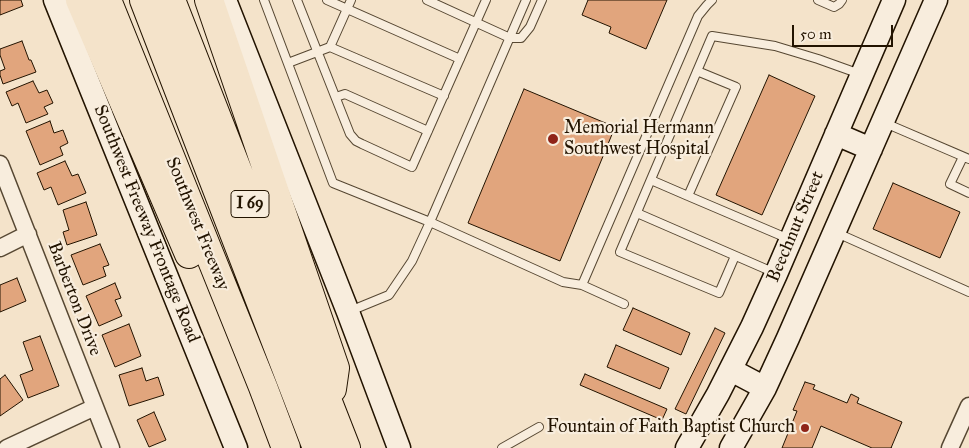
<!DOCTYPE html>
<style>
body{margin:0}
#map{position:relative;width:969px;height:448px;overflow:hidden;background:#f4e3ca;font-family:"IM FELL Great Primer",serif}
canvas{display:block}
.scale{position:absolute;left:792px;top:25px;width:101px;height:22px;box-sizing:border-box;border:2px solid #221300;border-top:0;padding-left:6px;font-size:15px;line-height:18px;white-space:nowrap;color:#221300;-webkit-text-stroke:4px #f8eddd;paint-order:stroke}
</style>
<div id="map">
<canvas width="969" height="448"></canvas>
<div class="scale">50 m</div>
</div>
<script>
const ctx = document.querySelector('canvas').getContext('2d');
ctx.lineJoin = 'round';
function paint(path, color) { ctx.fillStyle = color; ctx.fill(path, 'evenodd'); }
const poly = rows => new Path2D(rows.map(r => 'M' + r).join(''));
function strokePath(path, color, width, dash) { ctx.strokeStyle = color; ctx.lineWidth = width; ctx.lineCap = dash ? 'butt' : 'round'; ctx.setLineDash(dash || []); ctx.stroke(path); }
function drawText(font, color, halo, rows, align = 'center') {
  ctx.font = font + ' "IM FELL Great Primer",serif'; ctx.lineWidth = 4.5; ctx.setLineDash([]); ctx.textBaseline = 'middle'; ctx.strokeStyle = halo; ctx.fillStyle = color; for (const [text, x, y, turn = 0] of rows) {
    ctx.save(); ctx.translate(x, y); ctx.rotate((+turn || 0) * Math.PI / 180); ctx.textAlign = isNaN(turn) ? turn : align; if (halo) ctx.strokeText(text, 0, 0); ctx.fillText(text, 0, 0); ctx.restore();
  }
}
const building = poly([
 [0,0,21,0,23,6,0,15,0,0],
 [588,0,667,0,646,49,609,33,611,27,582,15,588,0],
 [22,41,29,60,31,60,36,72,3,84,0,75,0,71,5,69,0,55,0,49,22,41],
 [769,75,815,96,762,215,716,195,769,75],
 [33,81,39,93,47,90,53,103,44,107,48,114,26,123,18,103,12,106,6,92,33,81],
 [524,89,615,127,560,261,468,223,524,89],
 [50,121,54,133,63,130,68,143,60,147,63,155,40,165,26,131,50,121],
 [65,161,72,176,78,174,86,193,58,205,51,187,44,190,37,173,65,161],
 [893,183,960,212,940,258,873,229,893,183],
 [86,202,97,235,67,245,63,232,69,230,63,210,86,202],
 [100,244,109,265,103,267,106,276,83,285,71,255,100,244],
 [17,278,26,301,0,312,0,285,17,278],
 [115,283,121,298,115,300,122,316,99,326,86,296,115,283],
 [633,308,690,333,681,355,623,330,633,308],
 [129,324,141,356,115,367,102,335,129,324],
 [715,328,725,333,686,414,675,409,715,328],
 [40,336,59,386,28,398,20,375,33,370,23,342,40,336],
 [616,345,669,368,660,389,607,367,616,345],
 [142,368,146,381,158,377,164,395,129,406,119,375,142,368],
 [585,374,667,409,662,420,580,385,585,374],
 [5,375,23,400,0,416,0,379,5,375],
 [805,382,815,385,813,389,847,403,851,394,859,398,857,403,902,422,891,448,892,448,872,448,821,426,812,448,782,448,797,411,793,410,805,382],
 [154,412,166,440,149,447,137,420,154,412]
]);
paint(building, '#e1a57d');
strokePath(building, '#221300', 1);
const service = poly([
 [264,0,333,183,430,222,563,282,582,285,698,16,707,5,712,0],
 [297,0,350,134,356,141,362,144,412,167,486,0],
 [327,0,460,59],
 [427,0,510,38,521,38,530,27,542,0],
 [818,0,834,7,839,4,842,0],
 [330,47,444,96],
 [288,63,330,47,351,0],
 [336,97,345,94,428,131],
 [885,123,969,159],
 [963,157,950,184,969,193],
 [651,180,688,196,736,87,697,71],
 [688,196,789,239],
 [637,213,775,273],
 [837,233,969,292],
 [735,256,719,293,620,252,712,36,775,46,818,59,860,74],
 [582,285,624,304],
 [350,311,389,295,412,261,430,222,526,0],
 [502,448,539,427]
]);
const minor = poly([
 [0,164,111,448],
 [0,248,28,234],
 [7,448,95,407],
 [950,448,969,406]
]);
const secondary = poly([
 [55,0,236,448],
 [225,0,348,312,399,448],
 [836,134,871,149],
 [731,370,765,388],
 [687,448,718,394,752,327,776,274,894,0],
 [731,448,765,388,788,338,936,0]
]);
const motorway = poly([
 [80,0,189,254],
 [107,0,263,387,286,448],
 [144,0,317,448],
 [171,0,346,448],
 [209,0,335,368,332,389]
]);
strokePath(service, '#564732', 10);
strokePath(minor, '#564732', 19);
strokePath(secondary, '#221300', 25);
strokePath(motorway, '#221300', 30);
strokePath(service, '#f8eddd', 8);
strokePath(minor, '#f8eddd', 16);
strokePath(secondary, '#f8eddd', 22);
strokePath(motorway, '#f4e3ca', 28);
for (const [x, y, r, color] of [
 [553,139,6,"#8f2418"],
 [805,428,5,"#8f2418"]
]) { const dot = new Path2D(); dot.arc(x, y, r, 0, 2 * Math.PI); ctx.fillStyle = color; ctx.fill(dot); strokePath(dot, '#f8eddd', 2); }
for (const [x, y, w] of [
 [250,204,38]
]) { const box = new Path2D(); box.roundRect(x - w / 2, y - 13.5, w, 27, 4); ctx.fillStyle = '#f8eddd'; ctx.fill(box); strokePath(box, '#221300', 1); }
drawText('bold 16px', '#221300', null, [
 ["I 69",250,204]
]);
drawText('18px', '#221300', '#f8eddd', [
 ["Memorial Hermann",564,129],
 ["Southwest Hospital",564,150],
 ["Fountain of Faith Baptist Church",795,428,"right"]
], 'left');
drawText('18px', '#221300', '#f8eddd', [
 ["Southwest Freeway Frontage Road",146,224,68],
 ["Southwest Freeway",197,224,68],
 ["Beechnut Street",796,227,-67],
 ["Barberton Drive",74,299,69]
]);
</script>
